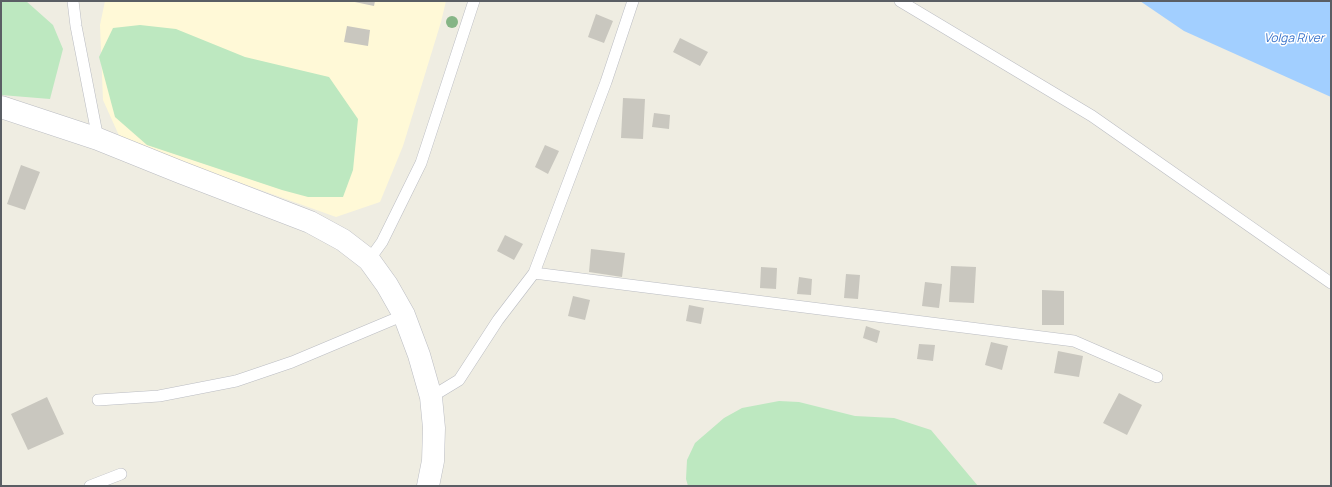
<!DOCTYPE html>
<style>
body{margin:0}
#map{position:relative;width:1332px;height:487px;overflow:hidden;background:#efede2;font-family:Manrope,sans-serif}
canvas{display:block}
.frame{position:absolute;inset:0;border:2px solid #5a5e64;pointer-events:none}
</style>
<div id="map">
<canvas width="1332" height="487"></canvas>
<div class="frame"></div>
</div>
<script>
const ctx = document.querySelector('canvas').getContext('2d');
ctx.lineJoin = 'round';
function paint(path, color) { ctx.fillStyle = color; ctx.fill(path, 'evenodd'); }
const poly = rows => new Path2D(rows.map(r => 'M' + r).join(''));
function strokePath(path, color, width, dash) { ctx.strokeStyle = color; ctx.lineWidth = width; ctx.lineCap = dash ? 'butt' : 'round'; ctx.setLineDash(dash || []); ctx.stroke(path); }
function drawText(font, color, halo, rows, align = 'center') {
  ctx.font = font + ' Manrope,sans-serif'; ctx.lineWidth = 3; ctx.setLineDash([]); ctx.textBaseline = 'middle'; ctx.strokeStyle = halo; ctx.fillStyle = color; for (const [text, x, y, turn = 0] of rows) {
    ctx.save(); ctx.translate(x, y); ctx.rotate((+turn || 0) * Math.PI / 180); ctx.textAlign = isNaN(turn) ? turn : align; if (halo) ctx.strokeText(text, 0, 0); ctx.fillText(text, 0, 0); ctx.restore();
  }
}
paint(poly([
 [105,1,446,1,441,22,403,146,380,202,336,217,121,140,103,100,100,25]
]), '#fff9d7');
paint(poly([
 [1,1,26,1,53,25,63,49,50,99,1,95],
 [140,25,176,29,245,57,329,77,358,119,353,170,343,197,308,197,282,190,147,145,115,117,99,57,113,28],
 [779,401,799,402,855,416,894,418,931,430,978,486,688,486,686,479,687,460,695,443,724,418,742,408]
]), '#bde8c0');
paint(poly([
 [1140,1,1331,1,1331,97,1184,31]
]), '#a2cfff');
paint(poly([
 [350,1,375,1,374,6],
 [596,14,613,21,604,43,588,37],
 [347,26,370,30,368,46,344,42],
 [680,38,708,52,700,66,673,52],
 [623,98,645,99,643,139,621,138],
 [654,113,670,115,669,129,652,127],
 [545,145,559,151,548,174,535,167],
 [21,165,40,172,25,210,7,204],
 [505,235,523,244,514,260,497,251],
 [591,249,625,253,622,277,589,272],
 [951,266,976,267,974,303,949,302],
 [761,267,777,268,776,289,760,288],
 [846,274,860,275,858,299,844,298],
 [799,277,812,279,811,295,797,294],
 [925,282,942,284,939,308,922,306],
 [1042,290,1064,291,1064,325,1042,325],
 [573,296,590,300,585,320,568,316],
 [689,305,704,308,701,324,686,321],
 [866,326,880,331,877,343,863,338],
 [991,342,1008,346,1002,370,985,365],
 [919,344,935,345,933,361,917,359],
 [1058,351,1083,356,1079,377,1054,373],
 [1119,393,1142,405,1127,435,1103,423],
 [47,397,64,434,28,450,11,414]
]), '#c9c7bf');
const service = poly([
 [73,1,76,26,98,139],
 [900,1,1092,116,1331,283],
 [369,260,382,242,421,163,474,1],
 [534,273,606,82,633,1],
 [431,397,459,380,498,320,534,273,1074,341,1157,377],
 [98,400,159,396,236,381,292,362,404,315],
 [90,486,121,474]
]);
const minor = poly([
 [1,107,98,139,180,172,310,222,343,240,369,260]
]);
const tertiary = poly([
 [369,260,387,285,404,315,419,355,431,397,434,428,433,461,428,486]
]);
strokePath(service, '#babcc2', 12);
strokePath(minor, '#babcc2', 23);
strokePath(tertiary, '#babcc2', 23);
strokePath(service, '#fff', 11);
strokePath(minor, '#fff', 22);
strokePath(tertiary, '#fff', 22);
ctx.fillStyle = '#85b586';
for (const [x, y] of [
 [452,22]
]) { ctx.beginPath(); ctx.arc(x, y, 6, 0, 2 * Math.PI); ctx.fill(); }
drawText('italic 12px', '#3c76cb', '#fff', [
 ["Volga River",1294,39]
]);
</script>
